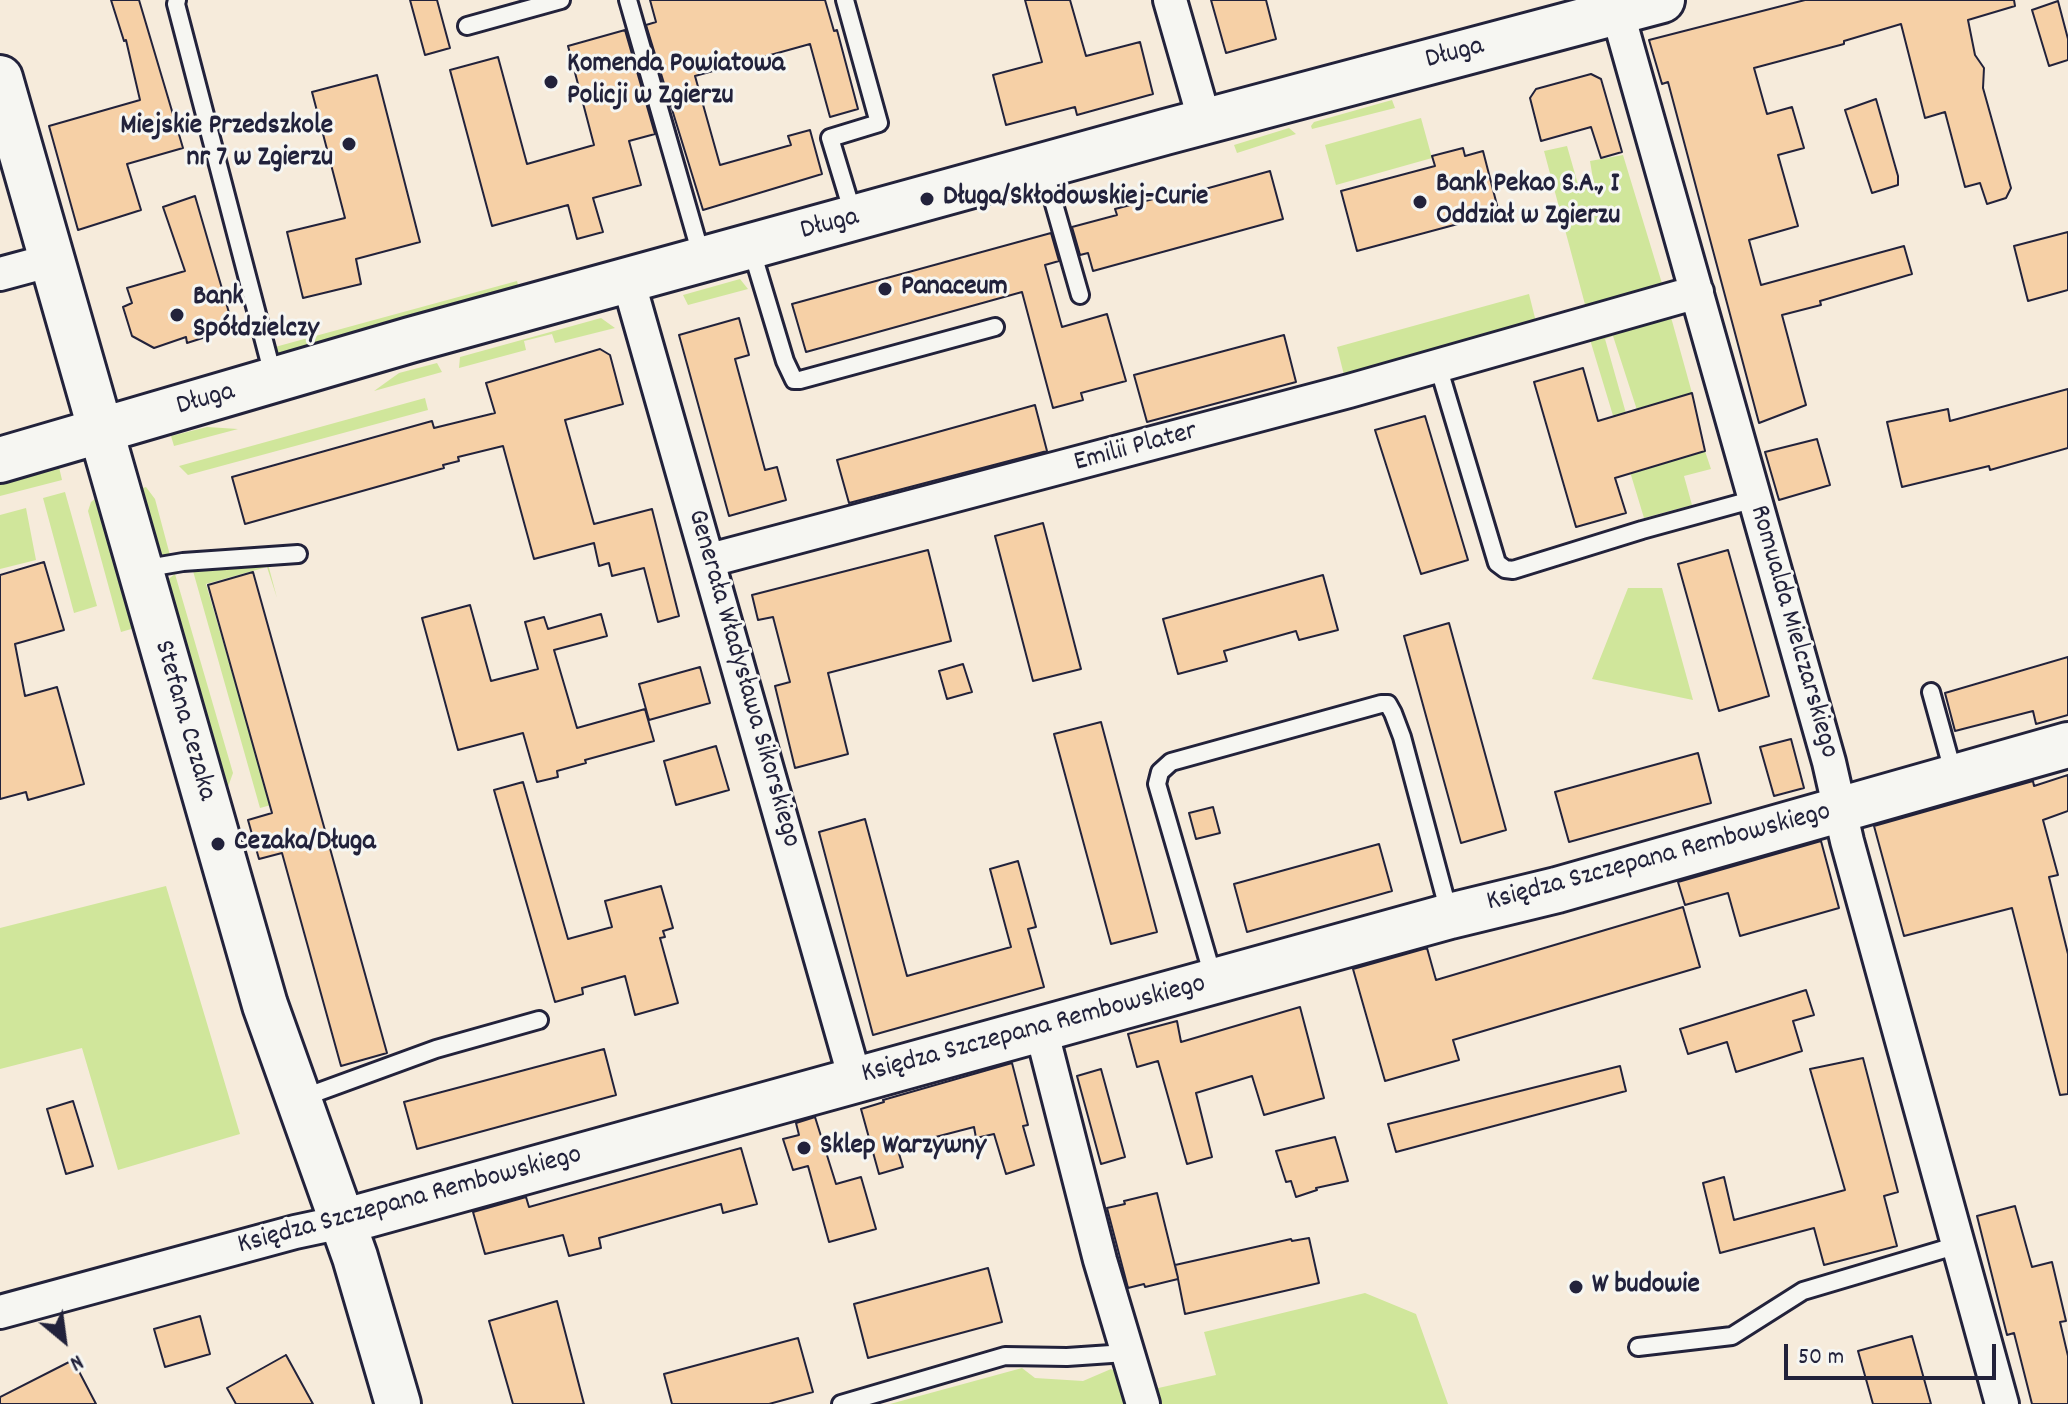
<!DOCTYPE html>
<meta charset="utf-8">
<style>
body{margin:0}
#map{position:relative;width:2068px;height:1404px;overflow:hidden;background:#f6ebdb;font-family:Dekko,sans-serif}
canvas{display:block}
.north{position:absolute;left:24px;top:1300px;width:80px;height:80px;-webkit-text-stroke:6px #f6f6f2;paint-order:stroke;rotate:151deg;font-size:22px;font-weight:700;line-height:32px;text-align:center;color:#22223b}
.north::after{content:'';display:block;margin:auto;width:28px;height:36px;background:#22223b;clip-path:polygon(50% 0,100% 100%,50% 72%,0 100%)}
.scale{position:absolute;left:1784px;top:1344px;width:212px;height:36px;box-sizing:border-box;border:4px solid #22223b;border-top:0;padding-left:10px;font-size:24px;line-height:28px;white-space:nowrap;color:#22223b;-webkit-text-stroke:6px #f6f6f2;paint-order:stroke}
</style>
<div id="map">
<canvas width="2068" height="1404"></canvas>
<div class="north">N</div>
<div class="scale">50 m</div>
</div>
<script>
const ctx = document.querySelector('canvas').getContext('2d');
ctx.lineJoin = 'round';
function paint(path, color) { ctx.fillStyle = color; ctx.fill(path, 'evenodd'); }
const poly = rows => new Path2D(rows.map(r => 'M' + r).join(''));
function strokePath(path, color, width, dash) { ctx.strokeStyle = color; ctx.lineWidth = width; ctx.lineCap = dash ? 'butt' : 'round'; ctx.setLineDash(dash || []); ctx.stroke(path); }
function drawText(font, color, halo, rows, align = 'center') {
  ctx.font = font + ' Dekko,sans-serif'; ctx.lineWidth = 6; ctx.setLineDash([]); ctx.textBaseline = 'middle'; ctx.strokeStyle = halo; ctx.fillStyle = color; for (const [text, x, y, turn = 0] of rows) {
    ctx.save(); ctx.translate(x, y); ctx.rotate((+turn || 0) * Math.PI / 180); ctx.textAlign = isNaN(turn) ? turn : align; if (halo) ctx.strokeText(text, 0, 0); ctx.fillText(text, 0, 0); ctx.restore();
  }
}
paint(poly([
 [1392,100,1395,108,1312,129,1311,126,1314,122],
 [1421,118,1432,158,1336,185,1325,145],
 [1289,128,1296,134,1237,153,1234,145],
 [1567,146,1579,188,1594,185,1590,161,1623,155,1664,290,1587,312,1544,151],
 [740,279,748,289,688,305,683,295],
 [517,281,520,293,279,359,275,347],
 [1529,294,1537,326,1345,379,1337,347],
 [1669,310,1692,393,1637,410,1613,336,1605,339,1642,470,1705,451,1711,469,1684,476,1692,505,1644,518,1588,333],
 [601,318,615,328,555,343,552,334,524,341,526,350,459,368,460,357],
 [437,363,442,372,374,391,399,373],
 [425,398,428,410,188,475,179,466],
 [207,427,238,429,174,446,171,436],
 [59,467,62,480,0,496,0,483],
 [146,487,155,499,171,559,154,553,136,490],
 [65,492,97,606,74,613,43,498],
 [100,495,138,627,121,632,88,511,91,502],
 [26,508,36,560,0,569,0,515],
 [268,564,277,598,267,567,206,584,271,805,260,808,193,571],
 [175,574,233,773,224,798,163,583],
 [1628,588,1662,588,1693,700,1592,679],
 [166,886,240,1134,118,1170,82,1048,0,1069,0,928],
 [1365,1293,1416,1314,1448,1404,1159,1404,1154,1389,1216,1375,1204,1332],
 [1022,1368,1035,1378,1083,1381,1111,1369,1128,1378,1136,1404,890,1404]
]), '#d0e69b');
const building = poly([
 [111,0,139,0,183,148,127,164,141,210,78,230,49,126,140,100,126,40,124,41,111,0],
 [410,0,437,0,450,48,425,55,410,0],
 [650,0,825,0,834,31,837,30,858,109,830,117,810,44,695,76,720,165,791,145,788,136,810,130,822,174,703,210,646,25,656,22,650,0],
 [1025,0,1070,0,1086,56,1140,42,1153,94,1077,115,1075,107,1006,125,993,75,1042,62,1025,0],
 [1211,0,1266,0,1276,39,1226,53,1211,0],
 [1805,0,2014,0,2015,6,1968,20,1975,55,1984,68,1983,88,2011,188,2006,198,1987,204,1980,183,1965,187,1945,112,1925,118,1901,24,1844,41,1844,44,1754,68,1767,114,1792,107,1804,148,1778,155,1798,226,1749,240,1761,285,1904,246,1912,274,1820,301,1821,305,1782,315,1806,405,1759,423,1668,82,1662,84,1649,40,1805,0],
 [2058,1,2068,39,2068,60,2049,66,2032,10,2058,1],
 [625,30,655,134,629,141,641,185,593,198,603,232,577,239,568,205,492,226,450,70,498,57,527,164,594,145,568,46,625,30],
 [1591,74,1601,79,1622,152,1601,158,1591,127,1541,141,1530,98,1536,89,1591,74],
 [377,75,420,242,356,259,361,284,303,298,287,232,345,218,312,92,377,75],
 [1876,99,1898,176,1898,185,1872,193,1845,110,1876,99],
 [1463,148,1465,156,1483,151,1499,213,1357,251,1341,191,1435,166,1432,156,1463,148],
 [1270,171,1283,219,1093,271,1088,253,1080,255,1072,227,1117,215,1115,209,1157,198,1158,202,1270,171],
 [195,196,232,323,207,330,209,336,187,343,186,337,154,348,132,336,123,307,132,303,127,288,185,271,163,207,195,196],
 [2068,232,2068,290,2028,301,2014,246,2068,232],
 [1051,233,1059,261,1045,265,1062,327,1107,314,1126,381,1081,393,1083,400,1053,408,1022,292,806,352,792,304,1051,233],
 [739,318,749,355,735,359,765,470,777,467,786,500,729,516,679,335,739,318],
 [1284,335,1296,382,1147,422,1134,375,1284,335],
 [600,349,610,355,623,404,565,420,594,524,652,509,679,616,658,622,644,568,612,576,609,563,599,566,594,543,534,559,503,446,458,457,459,461,443,465,444,468,245,524,232,477,432,421,434,428,495,413,486,383,600,349],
 [1583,368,1598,421,1692,393,1705,451,1615,478,1626,513,1576,527,1534,382,1583,368],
 [2068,389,2068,448,1990,470,1989,466,1902,487,1887,422,1948,409,1950,421,2068,389],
 [1035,405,1047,451,849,503,837,460,1035,405],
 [1425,416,1468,560,1421,574,1375,430,1425,416],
 [1817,439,1830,485,1779,500,1765,452,1817,439],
 [1043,523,1081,669,1033,681,995,536,1043,523],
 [928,550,951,641,828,673,848,754,795,768,775,686,790,682,773,617,758,620,752,595,928,550],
 [1728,550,1769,696,1719,711,1678,564,1728,550],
 [44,562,64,630,15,644,25,696,57,687,84,784,28,800,26,792,0,799,0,575,44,562],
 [253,572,387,1053,341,1066,282,853,259,859,248,820,272,813,208,585,253,572],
 [1323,575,1338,630,1299,640,1296,631,1224,651,1227,661,1178,674,1163,619,1323,575],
 [470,605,491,681,538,669,525,622,544,617,548,629,601,614,607,636,554,650,577,728,645,709,654,741,585,760,586,763,557,771,558,777,537,782,523,733,458,750,422,618,470,605],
 [1449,623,1506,830,1461,843,1404,636,1449,623],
 [2068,657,2068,715,2036,724,2033,711,1955,731,1945,693,2068,657],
 [963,664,972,692,947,699,939,671,963,664],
 [700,667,710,703,649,720,639,684,700,667],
 [1101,722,1157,932,1111,944,1054,734,1101,722],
 [1791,739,1804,788,1774,796,1760,747,1791,739],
 [716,746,729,790,676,805,664,761,716,746],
 [1698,753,1711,803,1569,842,1555,792,1698,753],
 [2068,775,2068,811,2043,820,2058,875,2049,877,2068,954,2068,1094,2060,1095,2012,908,1904,936,1874,826,2033,781,2034,786,2068,775],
 [523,782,568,939,612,927,605,901,661,886,673,928,663,931,665,937,660,938,678,1003,635,1015,625,976,582,988,583,994,555,1002,494,790,523,782],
 [1213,807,1220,833,1196,839,1189,813,1213,807],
 [865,819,907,976,1011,947,990,869,1018,861,1036,927,1028,929,1044,987,873,1035,819,832,865,819],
 [1821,841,1839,908,1740,936,1728,893,1685,905,1678,882,1821,841],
 [1379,844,1392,891,1247,932,1234,884,1379,844],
 [1683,907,1700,967,1453,1040,1459,1060,1385,1081,1353,969,1427,948,1436,980,1683,907],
 [1806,990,1814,1015,1793,1021,1802,1051,1736,1072,1727,1042,1688,1054,1680,1029,1806,990],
 [1300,1007,1324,1098,1264,1115,1252,1076,1196,1093,1212,1157,1187,1164,1158,1061,1137,1067,1128,1034,1177,1021,1181,1042,1300,1007],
 [604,1049,616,1095,417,1149,404,1102,604,1049],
 [1863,1058,1898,1192,1884,1196,1897,1246,1824,1265,1814,1228,1720,1253,1703,1183,1724,1177,1734,1220,1845,1190,1810,1069,1863,1058],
 [1012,1063,1028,1125,1023,1126,1034,1165,1006,1174,994,1134,976,1138,974,1127,897,1147,903,1167,879,1174,861,1109,884,1102,883,1100,1012,1063],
 [1620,1066,1626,1091,1396,1152,1388,1124,1620,1066],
 [1101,1069,1125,1157,1101,1164,1077,1076,1101,1069],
 [73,1101,93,1166,66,1174,47,1109,73,1101],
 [815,1117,836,1184,861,1177,876,1229,829,1242,808,1166,793,1170,783,1139,799,1135,796,1123,815,1117],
 [1335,1137,1348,1181,1316,1188,1317,1190,1296,1197,1291,1181,1286,1182,1276,1151,1335,1137],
 [741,1148,757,1204,723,1213,721,1204,599,1238,601,1248,569,1256,563,1235,485,1254,473,1212,526,1197,529,1207,741,1148],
 [1157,1193,1178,1278,1175,1265,1291,1239,1292,1241,1309,1238,1319,1283,1185,1314,1178,1279,1145,1287,1144,1284,1128,1288,1107,1208,1125,1204,1124,1201,1157,1193],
 [2015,1206,2032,1267,2052,1262,2066,1321,2060,1322,2068,1356,2068,1404,2032,1404,2014,1333,2007,1335,1977,1216,2015,1206],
 [988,1268,1002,1322,868,1358,854,1304,988,1268],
 [557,1301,584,1404,513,1404,489,1321,557,1301],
 [200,1316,210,1354,165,1367,154,1329,200,1316],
 [1912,1336,1931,1404,1873,1404,1858,1351,1912,1336],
 [798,1338,813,1392,769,1404,672,1404,664,1374,798,1338],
 [286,1355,313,1404,236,1404,227,1388,286,1355],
 [73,1360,96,1404,0,1404,0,1397,73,1360]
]);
paint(building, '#f6d0a6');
strokePath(building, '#22223b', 2);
const lane = poly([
 [177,0,176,4,274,379],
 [628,0,702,258],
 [845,0,879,123,830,138,854,217],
 [467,26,561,0],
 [1044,169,1080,295],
 [751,248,785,361,794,380,800,380,995,327],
 [1438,366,1497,563,1505,569,1513,570,1642,530,1755,499],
 [142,569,183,562,298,554],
 [1931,692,1954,775],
 [1214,980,1157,784,1160,772,1171,762,1381,704,1388,704,1393,713,1402,737,1450,916],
 [302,1098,436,1049,539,1020],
 [1638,1347,1732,1336,1803,1291,1958,1245],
 [841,1404,1005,1356,1067,1357,1126,1353]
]);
const street = poly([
 [1170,0,1205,122],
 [1614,0,1829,762,1847,841,2002,1404],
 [0,274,52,260],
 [628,280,855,1079],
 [710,560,1349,391,1697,292],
 [1041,1029,1100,1260,1143,1404],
 [0,1312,295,1232,342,1222]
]);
const secondary = poly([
 [0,78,265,1005,355,1257,398,1404],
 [0,460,410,340,1165,132,1662,0],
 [342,1222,1450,916,1557,890,2068,745]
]);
strokePath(lane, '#22223b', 22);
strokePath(street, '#22223b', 38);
strokePath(secondary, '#22223b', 50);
strokePath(lane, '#f6f6f2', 16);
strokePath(street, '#f6f6f2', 32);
strokePath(secondary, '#f6f6f2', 44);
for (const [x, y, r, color] of [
 [551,82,8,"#22223b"],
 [349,144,8,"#22223b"],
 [927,199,8,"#22223b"],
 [1420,202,8,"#22223b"],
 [885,289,8,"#22223b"],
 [177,315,8,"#22223b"],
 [218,844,8,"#22223b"],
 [804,1148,8,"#22223b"],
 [1576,1287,8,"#22223b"]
]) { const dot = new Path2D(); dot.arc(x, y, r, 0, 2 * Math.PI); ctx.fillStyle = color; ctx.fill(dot); strokePath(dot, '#f6f6f2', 3); }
drawText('28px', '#22223b', '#f6f6f2', [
 ["Długa",1455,55,-15],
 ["Długa",830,226,-15],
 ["Długa",206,401,-16],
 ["Emilii Plater",1136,449,-15],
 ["Romualda Mielczarskiego",1792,632,74],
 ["Generała Władysława Sikorskiego",742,679,74],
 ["Stefana Cezaka",183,721,74],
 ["Księdza Szczepana Rembowskiego",1659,859,-15],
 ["Księdza Szczepana Rembowskiego",1034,1031,-15],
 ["Księdza Szczepana Rembowskiego",410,1202,-15]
]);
drawText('bold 28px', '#22223b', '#f6f6f2', [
 ["Komenda Powiatowa",567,66],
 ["Policji w Zgierzu",567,98],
 ["Miejskie Przedszkole",333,128,"right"],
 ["nr 7 w Zgierzu",333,160,"right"],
 ["Bank Pekao S.A., I",1436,186],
 ["Oddział w Zgierzu",1436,218],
 ["Długa/Skłodowskiej-Curie",943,199],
 ["Panaceum",901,289],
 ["Bank",193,299],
 ["Spółdzielczy",193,331],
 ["Cezaka/Długa",234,844],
 ["Sklep Warzywny",820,1148],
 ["W budowie",1592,1287]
], 'left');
</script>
